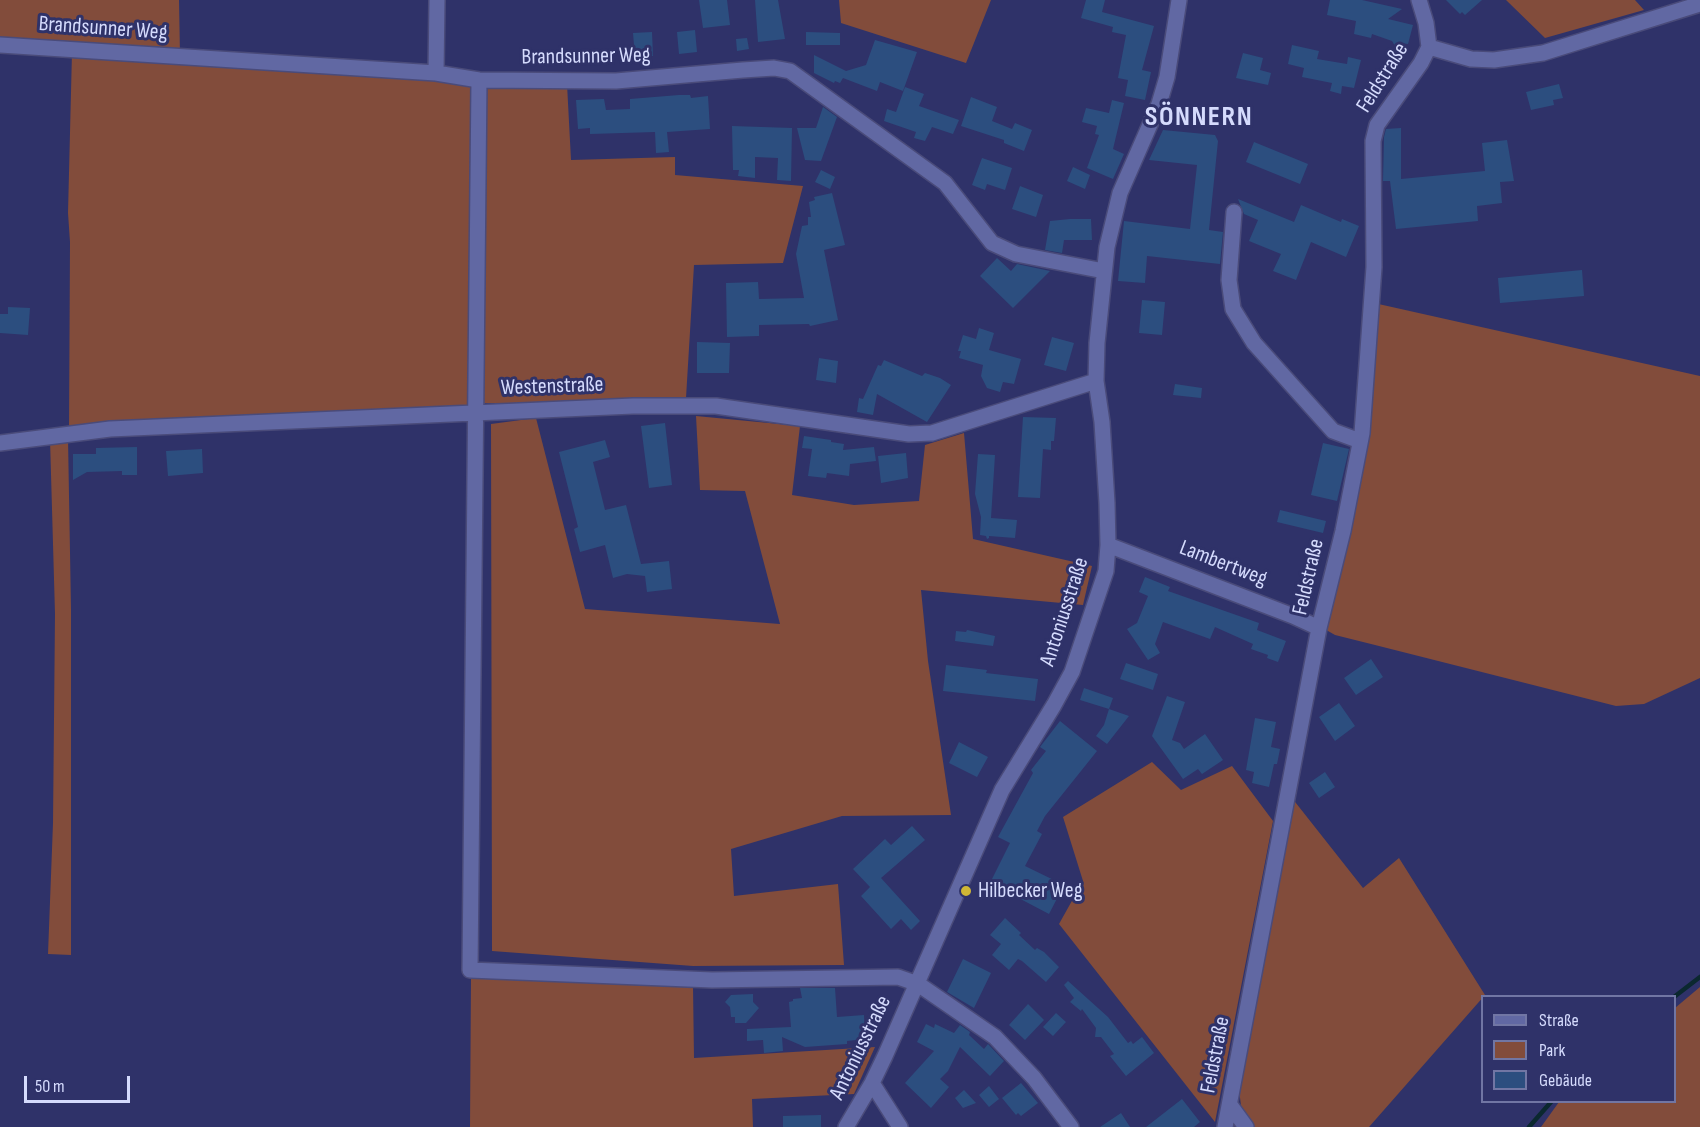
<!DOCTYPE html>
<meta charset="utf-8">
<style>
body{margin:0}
#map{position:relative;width:1700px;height:1127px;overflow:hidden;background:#2f3269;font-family:"Sofia Sans Condensed",sans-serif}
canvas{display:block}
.legend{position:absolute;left:1481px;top:995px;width:195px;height:108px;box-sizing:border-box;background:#2f3269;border:2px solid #7176a4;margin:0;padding:8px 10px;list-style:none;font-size:18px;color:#d5dbfd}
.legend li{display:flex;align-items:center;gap:12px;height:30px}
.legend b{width:30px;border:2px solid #7176a4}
.scale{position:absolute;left:24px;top:1076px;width:106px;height:27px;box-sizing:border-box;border:3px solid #d5dbfd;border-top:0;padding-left:8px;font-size:18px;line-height:21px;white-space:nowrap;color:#d5dbfd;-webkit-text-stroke:4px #2f3269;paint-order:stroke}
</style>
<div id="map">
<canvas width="1700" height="1127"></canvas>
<ul class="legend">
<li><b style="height:8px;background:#6168a3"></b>Straße</li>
<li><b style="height:16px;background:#824c3b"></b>Park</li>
<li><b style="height:16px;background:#2c4e7f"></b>Gebäude</li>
</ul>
<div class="scale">50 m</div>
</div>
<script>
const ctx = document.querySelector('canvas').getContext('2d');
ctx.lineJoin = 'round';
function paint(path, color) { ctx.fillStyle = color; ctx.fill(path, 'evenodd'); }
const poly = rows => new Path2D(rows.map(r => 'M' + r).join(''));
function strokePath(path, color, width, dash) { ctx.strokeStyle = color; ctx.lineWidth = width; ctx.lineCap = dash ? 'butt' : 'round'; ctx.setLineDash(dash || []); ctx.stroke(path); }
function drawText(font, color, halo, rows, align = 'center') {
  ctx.font = font + ' "Sofia Sans Condensed",sans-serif'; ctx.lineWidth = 6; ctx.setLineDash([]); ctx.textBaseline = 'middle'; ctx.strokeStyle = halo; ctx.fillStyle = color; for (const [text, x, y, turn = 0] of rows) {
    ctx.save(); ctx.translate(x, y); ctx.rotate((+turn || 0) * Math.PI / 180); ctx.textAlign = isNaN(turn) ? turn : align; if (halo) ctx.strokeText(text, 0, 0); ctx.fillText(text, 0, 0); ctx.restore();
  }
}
paint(poly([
 [0,0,179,0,180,55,0,44],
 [839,0,991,0,966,63,841,23],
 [1506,0,1635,0,1644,10,1545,38],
 [72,52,434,76,471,84,476,94,473,410,69,431,70,242,68,213],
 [496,83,567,84,571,160,675,157,675,175,803,186,783,263,694,265,686,398,532,404,483,403,483,94,487,88],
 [1374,303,1700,376,1700,678,1644,704,1616,706,1375,645,1335,635,1321,627,1345,531],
 [696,416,800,426,792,495,854,505,919,501,925,445,964,433,973,539,1092,566,1083,605,921,590,928,661,951,815,842,816,731,849,734,896,838,884,844,965,693,966,492,951,491,424,536,418,585,609,780,624,745,491,700,490],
 [68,438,71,609,71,955,48,954,53,823,55,614,50,439],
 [1152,762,1181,790,1232,766,1273,821,1215,1122,1059,924,1083,881,1063,817],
 [1292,798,1363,888,1399,858,1485,995,1369,1127,1253,1127,1242,1113,1239,1090],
 [471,977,693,986,694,1058,875,1047,854,1094,752,1099,753,1127,470,1127],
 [1700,987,1700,1127,1541,1127,1559,1102,1674,1102,1675,1008]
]), '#824c3b');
strokePath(poly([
 [1674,997,1700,977],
 [1529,1127,1551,1102]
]), '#0b282f', 4.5);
paint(poly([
 [699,0,727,0,730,25,703,28],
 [755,0,778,0,785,39,758,42],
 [1086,0,1105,0,1102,12,1154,26,1142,70,1151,72,1145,100,1125,96,1128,80,1118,78,1126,35,1112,32,1113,27,1081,18],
 [1330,0,1362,0,1402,9,1388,19,1413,25,1408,44,1400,43,1395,46,1392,41,1372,34,1371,38,1354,34,1356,21,1327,15],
 [1446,0,1482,0,1465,15,1462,12,1460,14],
 [695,30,697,52,679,54,677,32],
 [652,32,653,56,635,57,633,33],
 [806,32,840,33,840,45,806,45],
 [747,38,749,49,737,51,736,39],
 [875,40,917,52,903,91,880,82,877,91,843,78,840,83,835,81,834,83,814,73,814,55,846,71,866,65],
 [1292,45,1319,51,1317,59,1347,64,1348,57,1361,60,1354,88,1342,86,1341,94,1330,91,1332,83,1302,77,1304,68,1288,64],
 [1243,53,1263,58,1260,70,1271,73,1268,85,1236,78],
 [1559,84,1563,98,1553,100,1554,105,1531,110,1526,92],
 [905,87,924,94,919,106,959,120,953,134,932,127,925,141,914,138,916,132,884,121,887,109,896,112],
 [679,95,690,95,691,98,708,96,710,129,667,132,669,152,656,153,655,132,590,134,590,128,578,129,576,100,604,99,606,110,630,109,630,99],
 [971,97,997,107,992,121,1012,129,1015,123,1032,130,1024,151,1004,143,1004,140,961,126],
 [1112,100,1124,103,1113,149,1124,154,1113,179,1087,168,1099,135,1095,134,1097,126,1082,122,1086,108,1109,113],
 [823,107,837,117,821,161,805,160,797,128,816,128],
 [732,126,792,128,791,181,777,180,778,158,755,157,755,178,738,176,739,170,733,170],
 [1401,128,1401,179,1485,171,1482,143,1507,140,1514,181,1500,182,1502,203,1477,206,1478,221,1396,229,1390,181,1383,181,1384,137,1386,129],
 [1163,130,1215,135,1218,141,1209,230,1223,232,1220,264,1147,256,1145,283,1118,281,1124,221,1190,229,1197,165,1149,160],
 [1254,142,1308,164,1300,184,1246,162],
 [982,158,1012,168,1005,190,987,184,985,190,972,185],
 [1073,167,1090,175,1085,189,1067,181],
 [821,170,835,177,830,189,815,182],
 [1020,186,1043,195,1036,217,1012,209],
 [832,193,845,245,824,250,838,320,810,326,809,324,759,325,759,336,727,337,726,283,758,282,759,299,804,298,796,254,802,226,808,225,808,217,811,217,809,202,815,200,814,197],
 [1238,199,1294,222,1301,205,1341,222,1342,219,1359,226,1346,257,1311,242,1296,280,1273,271,1281,254,1249,241,1258,220,1244,214],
 [1070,219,1091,219,1092,240,1064,240,1062,253,1045,250,1050,221],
 [997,258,1011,271,1017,264,1050,271,1013,308,980,276],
 [1582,270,1584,296,1500,303,1498,278],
 [1142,300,1165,302,1162,335,1139,333],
 [8,307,30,308,28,335,0,333,0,314,8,314],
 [979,328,994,333,989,350,1021,359,1014,384,1003,382,1000,392,987,388,981,376,983,365,959,358,961,351,958,351,963,335,976,339],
 [1052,337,1074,343,1066,371,1044,365],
 [697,342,730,343,729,373,697,373],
 [819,358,838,361,836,383,816,380],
 [884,360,922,376,925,373,940,378,951,385,927,422,877,394,873,415,857,412,859,398,863,399,878,365,881,366],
 [1175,384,1202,388,1201,398,1173,395],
 [1023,417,1056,418,1054,441,1051,441,1051,450,1043,449,1040,498,1018,497],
 [665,423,672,485,649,488,641,426],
 [804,436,831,440,831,442,844,444,843,450,874,447,876,461,850,464,849,476,827,473,826,478,808,476,812,449,802,448],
 [605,440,610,457,593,462,605,510,626,505,641,564,669,561,672,589,647,592,645,576,627,574,613,578,605,545,580,552,574,529,578,527,559,452],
 [1323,443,1349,449,1337,501,1311,495],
 [137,447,137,475,122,475,122,471,87,472,73,480,73,454,96,454,96,448],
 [202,449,203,473,168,476,166,451],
 [906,453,908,478,881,483,878,456],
 [978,454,995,455,991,518,1017,520,1015,538,989,536,989,538,987,539,986,536,980,535,981,517,975,494],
 [1280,510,1326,521,1323,533,1277,522],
 [1145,577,1170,587,1168,591,1259,623,1257,630,1286,641,1278,662,1267,658,1268,655,1251,649,1253,644,1215,627,1210,639,1163,622,1155,644,1160,653,1148,660,1127,629,1137,623,1148,596,1139,592],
 [967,630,995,636,993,646,955,641,956,631,966,632],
 [1371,659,1383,677,1356,695,1344,678],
 [1126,663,1158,674,1153,690,1120,679],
 [946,665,987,670,986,673,1038,679,1035,701,943,691],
 [1084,688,1113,698,1109,709,1080,700],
 [1167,696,1185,702,1172,740,1180,743,1184,749,1205,734,1223,760,1202,774,1198,769,1183,779,1152,736],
 [1339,703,1355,726,1335,741,1319,717],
 [1109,709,1129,716,1107,744,1096,736,1104,725],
 [1255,718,1276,722,1271,747,1280,749,1277,764,1274,764,1269,787,1252,783,1254,772,1246,770],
 [1060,721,1097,751,1045,816,1037,831,1042,834,1025,866,1064,885,1049,914,990,883,1010,843,998,837,1033,773,1031,770,1046,751,1040,747],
 [959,742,988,757,977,777,949,763],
 [1325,772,1335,787,1319,798,1309,783],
 [912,826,925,840,881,878,920,921,911,930,901,919,891,929,861,896,870,887,853,869,885,839,891,845],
 [1005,918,1021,933,1019,935,1035,950,1037,948,1044,952,1059,967,1046,982,1022,961,1018,959,1009,970,992,955,1001,944,990,935],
 [963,959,991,973,974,1008,947,992],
 [1068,981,1108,1017,1128,1043,1131,1041,1133,1044,1142,1037,1154,1053,1126,1076,1110,1056,1114,1054,1101,1037,1095,1037,1096,1028,1082,1009,1081,1011,1070,1002,1074,998,1064,985],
 [800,988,835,988,837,1017,864,1015,865,1039,847,1041,847,1044,805,1047,782,1037,783,1051,764,1053,763,1040,747,1041,747,1029,791,1027,789,1002,793,1001,793,999,802,998],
 [753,994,753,1002,759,1008,746,1023,735,1023,735,1017,731,1017,730,1007,725,1002,731,995],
 [1028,1004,1044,1020,1025,1040,1009,1025],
 [1056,1013,1066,1022,1053,1036,1043,1027],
 [926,1024,934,1028,935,1024,954,1033,960,1025,970,1032,969,1035,984,1049,988,1044,1004,1061,990,1076,960,1047,948,1071,940,1079,949,1087,931,1108,905,1083,934,1051,917,1042],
 [1021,1083,1038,1103,1021,1116,1018,1113,1016,1115,1002,1098],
 [989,1086,999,1099,989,1107,979,1095],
 [964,1090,976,1103,963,1108,955,1098],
 [1182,1099,1200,1122,1194,1127,1146,1127],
 [1121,1113,1130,1127,1100,1127],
 [821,1115,821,1127,783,1127,783,1116]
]), '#2c4e7f');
const minor = poly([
 [1419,0,1426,23,1429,47],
 [0,45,436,73,479,80,616,81,743,70,774,68,790,71,945,183,992,243,1016,254,1104,271],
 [1429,47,1471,59,1494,60,1543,53,1700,4],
 [436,73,437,0],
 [479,80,470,970,712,980,898,977,918,984,995,1037,1034,1078,1071,1127],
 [1234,212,1229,280,1233,309,1254,343,1333,431,1360,441],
 [0,443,110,429,633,406,716,406,909,434,932,433,1096,381],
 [1108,545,1293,616,1319,628],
 [872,1083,900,1127],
 [1230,1105,1246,1127],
 [846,1127,872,1083,885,1056,1002,790,1054,705,1072,672,1106,571,1108,545,1107,503,1102,422,1096,381,1097,343,1107,247,1120,193,1159,104,1167,77,1179,0],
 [1225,1127,1319,628,1343,531,1362,433,1374,267,1373,141,1377,125,1421,63,1429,47]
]);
strokePath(minor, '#4a4b7a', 18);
strokePath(minor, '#6168a3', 15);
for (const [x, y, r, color] of [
 [966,891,6,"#d0b736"]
]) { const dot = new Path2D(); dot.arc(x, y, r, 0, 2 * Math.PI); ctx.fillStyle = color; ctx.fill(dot); strokePath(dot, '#2f3269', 2); }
drawText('22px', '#d5dbfd', '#2f3269', [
 ["Brandsunner Weg",103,29,4],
 ["Brandsunner Weg",586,57,-1],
 ["Feldstraße",1383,78,-58],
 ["Westenstraße",552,387,-2],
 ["Lambertweg",1223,564,21],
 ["Feldstraße",1309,577,-77],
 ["Antoniusstraße",1065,612,-72],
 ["Antoniusstraße",861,1048,-64],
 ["Feldstraße",1216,1055,-79]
]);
drawText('22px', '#d5dbfd', '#2f3269', [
 ["Hilbecker Weg",978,891]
], 'left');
ctx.letterSpacing = '1.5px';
drawText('bold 28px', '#d5dbfd', '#2f3269', [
 ["SÖNNERN",1199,118]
]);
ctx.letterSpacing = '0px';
</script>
